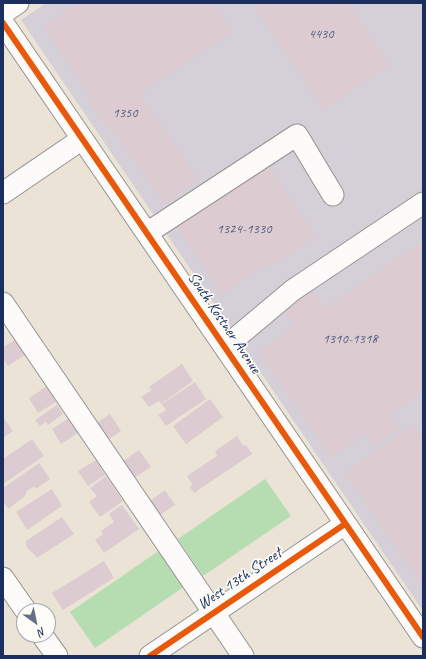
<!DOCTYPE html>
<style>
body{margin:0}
#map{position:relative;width:426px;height:659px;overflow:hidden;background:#ebe3d5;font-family:Caveat,sans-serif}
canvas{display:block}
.frame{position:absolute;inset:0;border:4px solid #1b2f5e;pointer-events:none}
.north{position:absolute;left:16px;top:603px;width:40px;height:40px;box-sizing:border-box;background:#fdfcf7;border:1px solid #a3aaba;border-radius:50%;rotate:147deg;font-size:11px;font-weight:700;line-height:16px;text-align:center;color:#1b2f5e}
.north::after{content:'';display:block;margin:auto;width:14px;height:18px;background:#646e88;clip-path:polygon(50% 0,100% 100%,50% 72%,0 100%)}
</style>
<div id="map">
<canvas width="426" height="659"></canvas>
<div class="frame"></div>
<div class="north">N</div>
</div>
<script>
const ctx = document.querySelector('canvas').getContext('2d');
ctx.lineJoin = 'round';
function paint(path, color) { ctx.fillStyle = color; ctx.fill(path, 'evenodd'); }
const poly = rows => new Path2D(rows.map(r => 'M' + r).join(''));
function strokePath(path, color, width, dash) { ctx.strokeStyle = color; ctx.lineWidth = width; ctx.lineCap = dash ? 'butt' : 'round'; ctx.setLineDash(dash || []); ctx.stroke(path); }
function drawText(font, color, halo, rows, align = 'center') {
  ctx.font = font + ' Caveat,sans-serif'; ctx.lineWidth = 3.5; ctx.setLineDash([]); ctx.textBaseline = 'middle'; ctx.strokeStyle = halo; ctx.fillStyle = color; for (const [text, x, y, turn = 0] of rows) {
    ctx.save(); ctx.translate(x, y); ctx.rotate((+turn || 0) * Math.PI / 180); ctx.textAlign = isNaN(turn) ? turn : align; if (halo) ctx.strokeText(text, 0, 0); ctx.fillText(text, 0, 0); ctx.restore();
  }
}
paint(poly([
 [46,3,423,3,423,611,21,20]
]), '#d5d0d8');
paint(poly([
 [265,479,291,516,203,576,178,539],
 [160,550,185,586,95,648,70,612]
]), '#b6dcb1');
paint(poly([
 [77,3,213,3,233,32,140,94,199,180,164,204,110,125,107,128,89,101,92,99,43,26],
 [251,3,348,3,390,65,324,110],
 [264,159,316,236,270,268,268,264,223,295,173,222],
 [423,241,423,392,391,414,401,427,374,446,366,434,331,458,258,351,295,327,279,303,307,283,325,308],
 [15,340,25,355,8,366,3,359,3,347],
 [182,364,193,381,161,404,159,401,149,407,141,397,152,390,149,387],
 [195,382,206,399,166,426,158,415,166,410,162,404],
 [46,387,56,402,38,413,29,398],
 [210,399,223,417,186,444,173,426],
 [57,405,63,414,48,425,46,422,40,426,35,420],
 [110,414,121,431,106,441,95,424],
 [3,417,13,431,3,438],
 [69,418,78,433,61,444,52,429],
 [414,425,423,439,423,587,345,473],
 [237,436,243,446,246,445,252,454,194,493,190,487,193,485,187,476,217,456,215,451],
 [32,439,44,456,3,484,3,459],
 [139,450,151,467,134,478,123,461],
 [96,460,105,475,88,486,78,471],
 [39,463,50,479,36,489,34,486,27,491,25,496,8,509,3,501,3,488],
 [106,476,123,501,100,517,89,502,97,496,90,488],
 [52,489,62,506,27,530,16,512],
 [165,490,175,505,160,515,150,501],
 [122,505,139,529,104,553,95,540,103,534,101,531,114,522,109,514],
 [62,517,74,534,37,558,32,552,30,551,26,546,26,541],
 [104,561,114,578,63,610,52,593]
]), '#dcccd1');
const minor = poly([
 [3,13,18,3],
 [3,23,423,637],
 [3,193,82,139],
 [147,233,297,135,333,195],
 [3,303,243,656],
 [225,347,293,290,423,203],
 [3,578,26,611],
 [42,635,57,656],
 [150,656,345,524]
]);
strokePath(minor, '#949394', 23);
strokePath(minor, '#fcfbf9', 21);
strokePath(poly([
 [3,23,423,637],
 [150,656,345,524]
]), '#e8590c', 6);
drawText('14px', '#4b567b', null, [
 ["4430",321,34],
 ["1350",125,113],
 ["1324-1330",244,229],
 ["1310-1318",350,339]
]);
drawText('16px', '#1b2f5e', '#fdfcf7', [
 ["South Kostner Avenue",224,323,56],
 ["West 13th Street",240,579,-34]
]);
</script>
